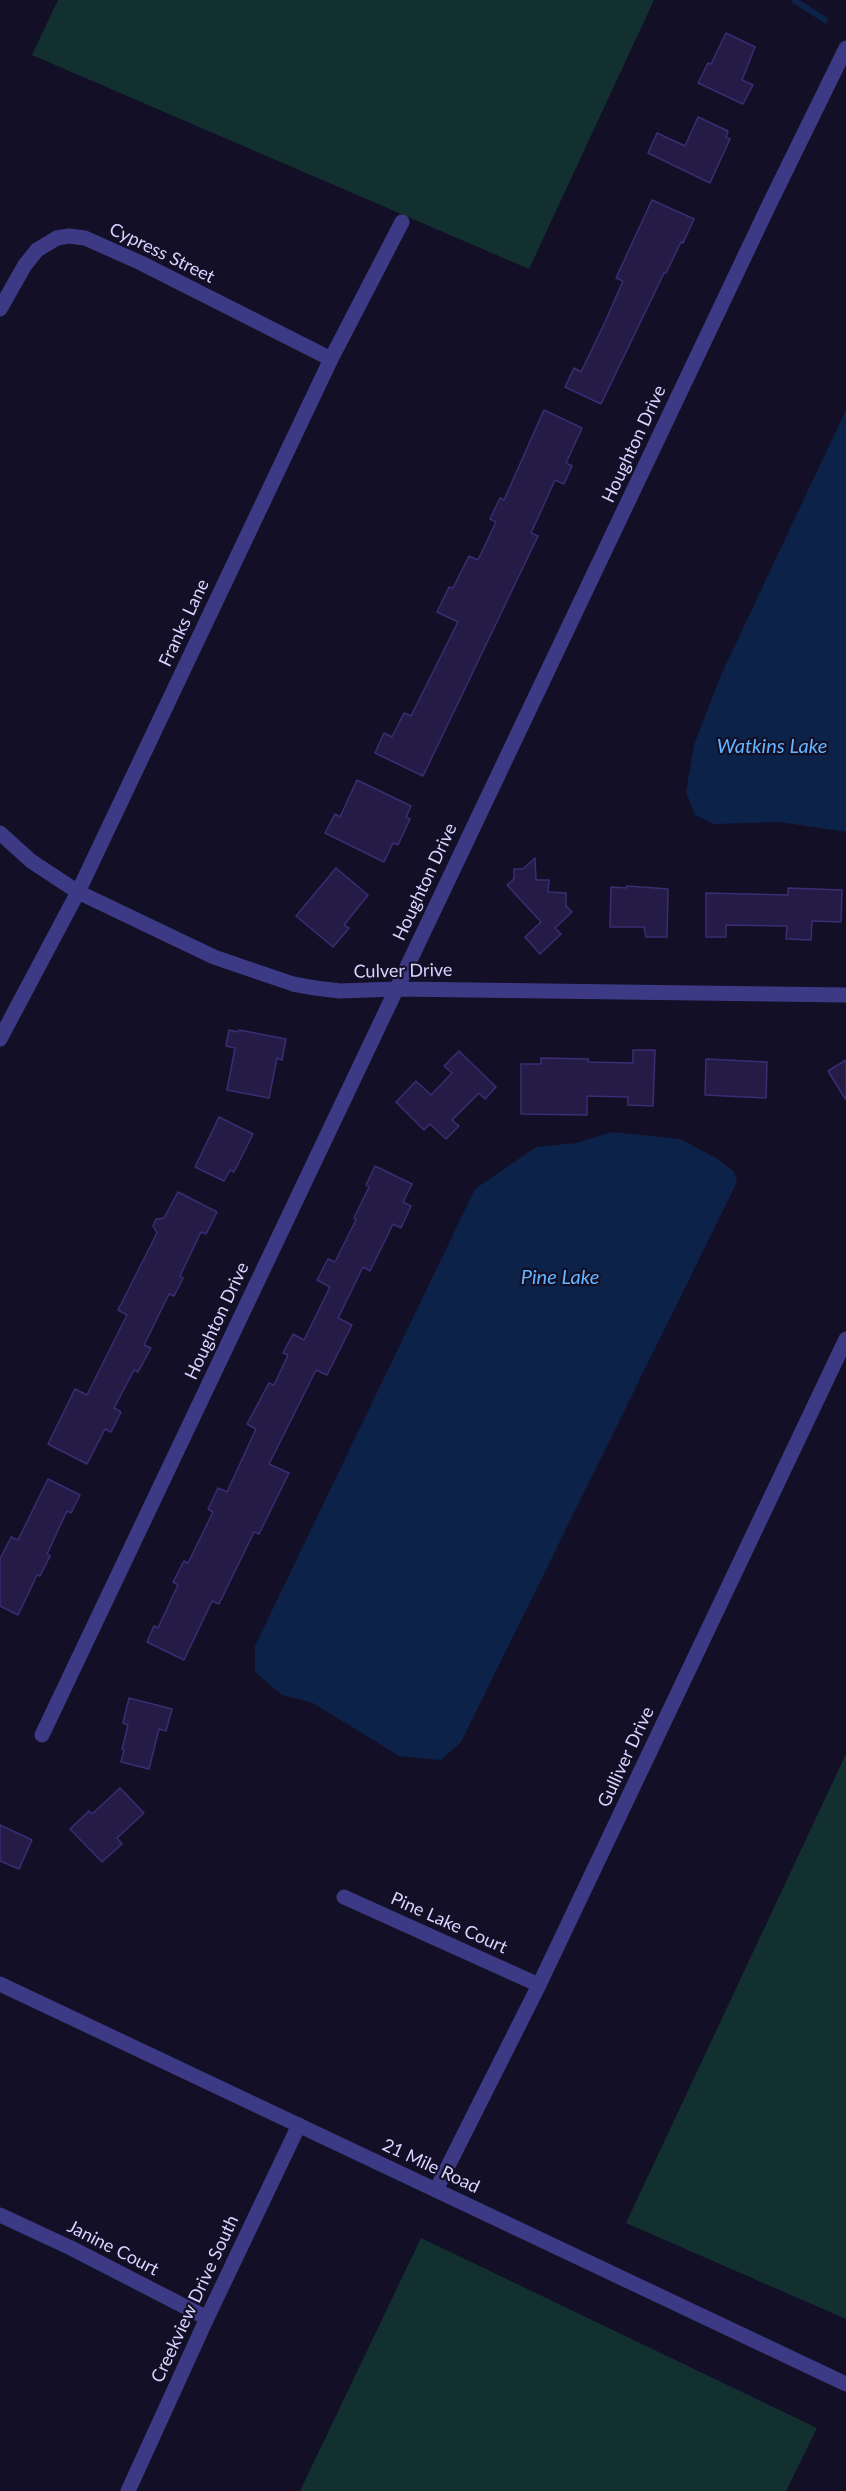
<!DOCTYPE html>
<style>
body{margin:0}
canvas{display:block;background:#130f26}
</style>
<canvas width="846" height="2491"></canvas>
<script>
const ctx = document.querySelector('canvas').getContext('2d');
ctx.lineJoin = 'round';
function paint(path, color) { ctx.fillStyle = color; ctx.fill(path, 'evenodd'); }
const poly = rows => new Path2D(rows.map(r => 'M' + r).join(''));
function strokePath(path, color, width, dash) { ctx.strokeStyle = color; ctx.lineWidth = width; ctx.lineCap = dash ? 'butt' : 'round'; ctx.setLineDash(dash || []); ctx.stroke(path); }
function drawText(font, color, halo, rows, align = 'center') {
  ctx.font = font + ' Lato,sans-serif'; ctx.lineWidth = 4.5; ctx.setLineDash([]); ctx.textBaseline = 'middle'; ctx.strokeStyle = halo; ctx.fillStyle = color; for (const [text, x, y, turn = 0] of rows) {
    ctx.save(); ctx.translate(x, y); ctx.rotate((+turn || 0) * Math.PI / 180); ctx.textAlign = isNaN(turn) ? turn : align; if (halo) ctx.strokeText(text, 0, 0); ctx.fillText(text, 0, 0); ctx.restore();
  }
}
paint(poly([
 [58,0,654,0,529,269,32,55],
 [846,1754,846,2319,626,2223],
 [421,2238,817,2428,786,2491,300,2491]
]), '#12302f');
paint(poly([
 [846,410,846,832,780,822,714,824,695,815,686,792,694,745,721,675],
 [612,1132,680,1139,718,1159,734,1172,737,1182,461,1742,441,1760,399,1756,313,1703,282,1695,255,1672,255,1646,475,1189,536,1147,576,1143]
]), '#0c2248');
strokePath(poly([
 [794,0,825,20]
]), '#0c2248', 6);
const building = poly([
 [726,33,755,47,742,80,753,85,743,104,698,83,708,63,711,64,726,33],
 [698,117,728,131,726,137,730,139,710,183,648,153,657,133,685,146,698,117],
 [652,200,694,219,683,243,681,242,666,273,664,273,601,404,565,387,574,368,581,372,605,322,623,281,616,278,652,200],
 [544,410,582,428,566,463,572,466,564,484,555,480,531,533,538,536,423,776,375,753,384,733,392,737,404,713,411,716,458,622,437,612,449,587,453,588,469,556,478,560,496,522,490,519,500,498,504,500,544,410],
 [357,780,411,806,406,817,410,819,398,845,393,843,384,862,325,833,335,814,340,817,357,780],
 [535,858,536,880,549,880,548,892,566,893,566,906,572,912,555,928,561,934,540,954,525,937,541,922,507,885,514,879,514,869,523,869,535,858],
 [336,868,368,895,344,925,349,928,333,947,296,916,336,868],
 [627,886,668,889,667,937,646,937,644,927,610,927,611,887,626,888,627,886],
 [788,888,842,890,841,922,812,921,811,940,786,939,787,926,726,925,726,937,706,937,706,893,788,895,788,888],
 [229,1030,238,1032,239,1030,286,1039,282,1060,277,1058,269,1098,227,1090,235,1048,226,1046,229,1030],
 [633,1050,655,1050,653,1106,628,1105,628,1097,587,1096,587,1115,521,1114,521,1064,541,1064,541,1058,588,1059,588,1062,633,1063,633,1050],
 [459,1051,496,1087,485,1099,479,1093,452,1120,459,1126,446,1139,430,1124,424,1130,396,1102,416,1081,431,1095,452,1073,444,1066,459,1051],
 [706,1059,767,1062,766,1098,705,1095,706,1059],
 [846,1060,846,1100,828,1071,846,1060],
 [219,1117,253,1134,234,1172,230,1170,224,1181,195,1167,219,1117],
 [375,1166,412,1184,403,1202,411,1206,401,1228,393,1224,370,1271,363,1267,338,1318,352,1325,327,1375,316,1370,269,1464,289,1473,259,1534,254,1532,219,1604,212,1601,184,1660,147,1642,154,1626,158,1628,178,1585,173,1582,184,1561,188,1563,213,1512,208,1509,218,1488,227,1492,256,1429,247,1424,269,1383,274,1385,288,1355,283,1353,293,1334,304,1340,330,1287,317,1280,328,1259,335,1262,356,1220,354,1218,369,1187,366,1185,375,1166],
 [178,1192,217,1212,206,1234,201,1232,180,1276,183,1278,174,1296,169,1294,144,1345,151,1348,138,1372,134,1370,114,1408,121,1412,111,1432,105,1429,87,1464,48,1444,75,1389,87,1395,127,1315,118,1310,157,1233,153,1226,156,1219,164,1218,178,1192],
 [48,1479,80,1495,71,1513,67,1511,47,1554,50,1556,40,1576,37,1575,18,1615,0,1606,0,1559,11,1537,18,1540,48,1479],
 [129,1698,172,1709,166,1731,159,1729,149,1769,121,1762,124,1750,122,1749,128,1725,123,1723,129,1698],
 [120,1788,144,1813,117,1838,122,1844,102,1862,70,1829,89,1811,92,1814,120,1788],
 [0,1825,32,1840,19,1869,0,1861,0,1825]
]);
paint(building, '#241b47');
strokePath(building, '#3b2d73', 1.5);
strokePath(poly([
 [0,309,25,265,37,250,57,238,69,236,85,238,141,263,331,359],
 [0,833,31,861,78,892,214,957,293,984,315,988,340,991,396,989,846,995],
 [0,1039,78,892,331,359,402,222],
 [42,1735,769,205,846,48],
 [344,1897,539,1985],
 [436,2190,539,1985,846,1339],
 [0,2215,71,2248,207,2318],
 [128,2491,207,2318,299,2125]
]), '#3d3a85', 15);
strokePath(poly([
 [0,1984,846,2384]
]), '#3d3a85', 15);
drawText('18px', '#d9d4ff', '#130f26', [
 ["Cypress Street",162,253,26],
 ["Houghton Drive",634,444,-65],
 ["Franks Lane",184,623,-65],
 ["Houghton Drive",425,882,-65],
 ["Culver Drive",403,971,-1],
 ["Houghton Drive",217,1321,-65],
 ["Gulliver Drive",626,1757,-65],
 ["Pine Lake Court",449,1923,24],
 ["21 Mile Road",431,2166,25],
 ["Janine Court",113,2248,27],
 ["Creekview Drive South",195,2299,-65]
]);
drawText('italic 20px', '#62b6ff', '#130f26', [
 ["Watkins Lake",772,747],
 ["Pine Lake",560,1278]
]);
</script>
